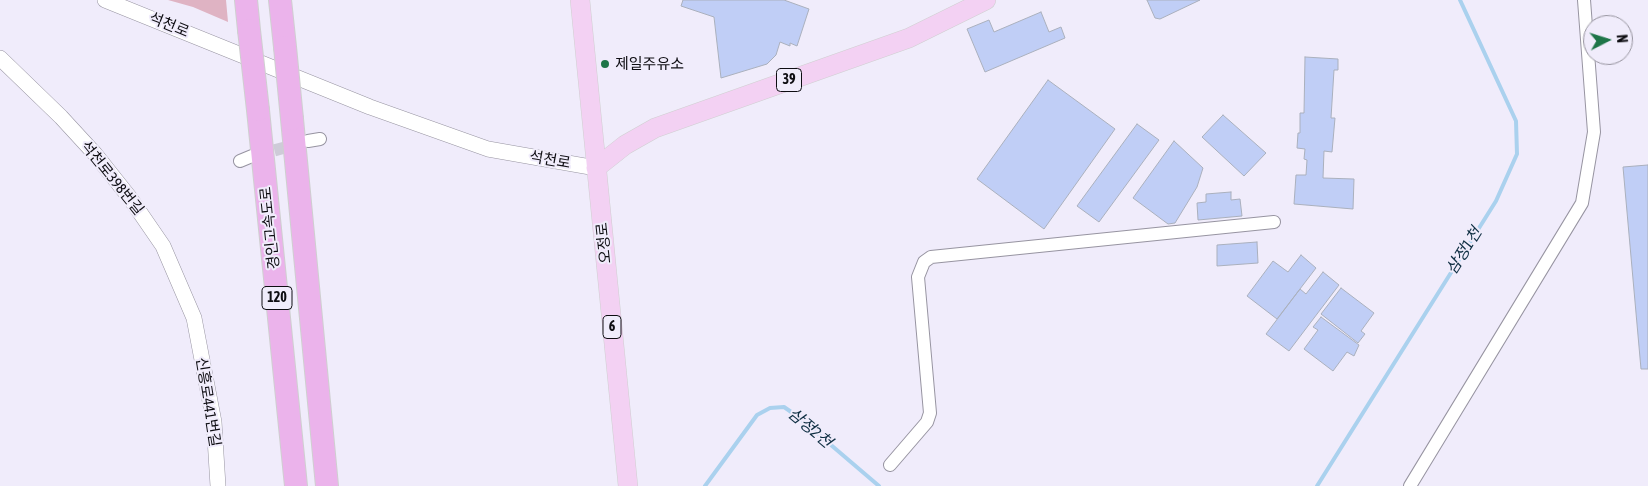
<!DOCTYPE html>
<meta charset="utf-8">
<style>
body{margin:0}
#map{position:relative;width:1648px;height:486px;overflow:hidden;background:#f0ecfb;font-family:"Asap Condensed",sans-serif}
canvas{display:block}
.north{position:absolute;left:1583px;top:15px;width:50px;height:50px;box-sizing:border-box;background:#f0ecfb;border:1px solid #96939e;border-radius:50%;rotate:85deg;font-size:14px;font-weight:700;line-height:20px;text-align:center;color:#0e0d12}
.north::after{content:'';display:block;margin:auto;width:18px;height:22px;background:#1e7548;clip-path:polygon(50% 0,100% 100%,50% 72%,0 100%)}
</style>
<div id="map">
<canvas width="1648" height="486"></canvas>
<div class="north">N</div>
</div>
<script>
const ctx = document.querySelector('canvas').getContext('2d');
ctx.lineJoin = 'round';
function paint(path, color) { ctx.fillStyle = color; ctx.fill(path, 'evenodd'); }
const poly = rows => new Path2D(rows.map(r => 'M' + r).join(''));
function strokePath(path, color, width, dash) { ctx.strokeStyle = color; ctx.lineWidth = width; ctx.lineCap = dash ? 'butt' : 'round'; ctx.setLineDash(dash || []); ctx.stroke(path); }
function drawText(font, color, halo, rows, align = 'center') {
  ctx.font = font + ' "Asap Condensed","Noto Sans KR",sans-serif'; ctx.lineWidth = 4; ctx.setLineDash([]); ctx.textBaseline = 'middle'; ctx.strokeStyle = halo; ctx.fillStyle = color; for (const [text, x, y, turn = 0] of rows) {
    ctx.save(); ctx.translate(x, y); ctx.rotate((+turn || 0) * Math.PI / 180); ctx.textAlign = isNaN(turn) ? turn : align; if (halo) ctx.strokeText(text, 0, 0); ctx.fillText(text, 0, 0); ctx.restore();
  }
}
paint(poly([
 [168,0,226,0,228,22,193,7]
]), '#dfb3c3');
strokePath(poly([
 [705,486,757,415,770,408,784,407,797,416,879,486],
 [1317,486,1496,201,1517,154,1516,121,1460,0]
]), '#aad1ee', 4);
const building = poly([
 [683,0,784,0,809,9,797,46,790,43,790,46,780,42,776,55,767,64,721,78,714,17,681,6,683,0],
 [1147,0,1200,0,1160,19,1155,18,1147,0],
 [1041,12,1049,32,1061,27,1065,38,985,72,967,29,989,20,994,32,1041,12],
 [1305,57,1338,59,1338,70,1334,70,1331,118,1335,118,1332,152,1324,151,1323,178,1354,179,1353,209,1294,204,1296,175,1306,175,1307,160,1304,159,1305,149,1297,148,1298,133,1300,133,1300,113,1304,113,1305,57],
 [1048,80,1115,129,1044,229,977,179,1048,80],
 [1223,115,1266,153,1244,176,1202,137,1223,115],
 [1137,124,1159,140,1099,222,1077,206,1137,124],
 [1174,141,1203,168,1197,187,1175,223,1168,224,1133,198,1174,141],
 [1648,165,1648,369,1641,369,1623,167,1648,165],
 [1231,192,1231,200,1240,199,1242,216,1198,220,1197,203,1206,202,1206,194,1231,192],
 [1257,242,1258,263,1217,266,1217,245,1257,242],
 [1301,255,1316,268,1277,319,1247,296,1273,261,1288,272,1301,255],
 [1323,272,1339,285,1289,351,1266,334,1300,289,1306,294,1323,272],
 [1341,288,1374,313,1361,331,1365,334,1358,343,1321,314,1341,288],
 [1321,317,1359,345,1354,356,1347,352,1333,371,1304,349,1318,330,1313,327,1321,317]
]);
paint(building, '#c0cef6');
strokePath(building, '#aab0bd', 1);
strokePath(poly([
 [257,155,298,144]
]), '#cecbd8', 12, [12, 6]);
const minor = poly([
 [308,141,320,139],
 [240,161,252,156],
 [890,465,927,422,930,413,918,277,924,262,931,257,1274,222],
 [1410,486,1582,203,1594,132,1584,0]
]);
const tertiary = poly([
 [105,0,370,107,488,149,596,168],
 [0,58,61,117,95,154,130,198,163,246,194,318,214,422,218,486]
]);
const primary = poly([
 [580,0,628,486],
 [596,168,625,145,655,128,909,38,986,0]
]);
const motorway = poly([
 [246,0,249,30],
 [280,0,285,47],
 [258,110,296,486],
 [292,119,327,486]
]);
strokePath(minor, '#9794a1', 14);
strokePath(tertiary, '#9794a1', 16);
strokePath(primary, '#cfcfd0', 20);
strokePath(motorway, '#cfcfd0', 24);
strokePath(minor, '#fff', 12);
strokePath(tertiary, '#fff', 15);
strokePath(primary, '#f3d1f3', 19);
strokePath(motorway, '#ebb3eb', 22);
const motorwayBridge = poly([
 [249,30,258,110],
 [285,47,292,119]
]);
strokePath(motorwayBridge, '#cfcfd0', 24, []);
strokePath(motorwayBridge, '#ebb3eb', 22);
for (const [x, y, r, color] of [
 [605,64,5,"#1e7548"]
]) { const dot = new Path2D(); dot.arc(x, y, r, 0, 2 * Math.PI); ctx.fillStyle = color; ctx.fill(dot); strokePath(dot, '#f0ecfb', 2); }
for (const [x, y, w] of [
 [789,80,25],
 [277,298,30],
 [612,327,18]
]) { const box = new Path2D(); box.roundRect(x - w / 2, y - 11.5, w, 23, 4); ctx.fillStyle = '#f0ecfb'; ctx.fill(box); strokePath(box, '#0e0d12', 1); }
drawText('bold 14px', '#0e0d12', null, [
 ["39",789,80],
 ["120",277,298],
 ["6",612,327]
]);
drawText('15px', '#0e0d12', '#f0ecfb', [
 ["석천로",169,25,22],
 ["석천로",550,160,10],
 ["석천로398번길",112,178,51],
 ["경인고속도로",270,228,-96],
 ["오정로",604,243,-96],
 ["신흥로441번길",208,402,81]
]);
drawText('15px', '#0e0d12', '#f0ecfb', [
 ["제일주유소",615,64]
], 'left');
drawText('italic 16px', '#0e2e42', '#f0ecfb', [
 ["삼정1천",1464,251,-58],
 ["삼정2천",810,428,40]
]);
</script>
